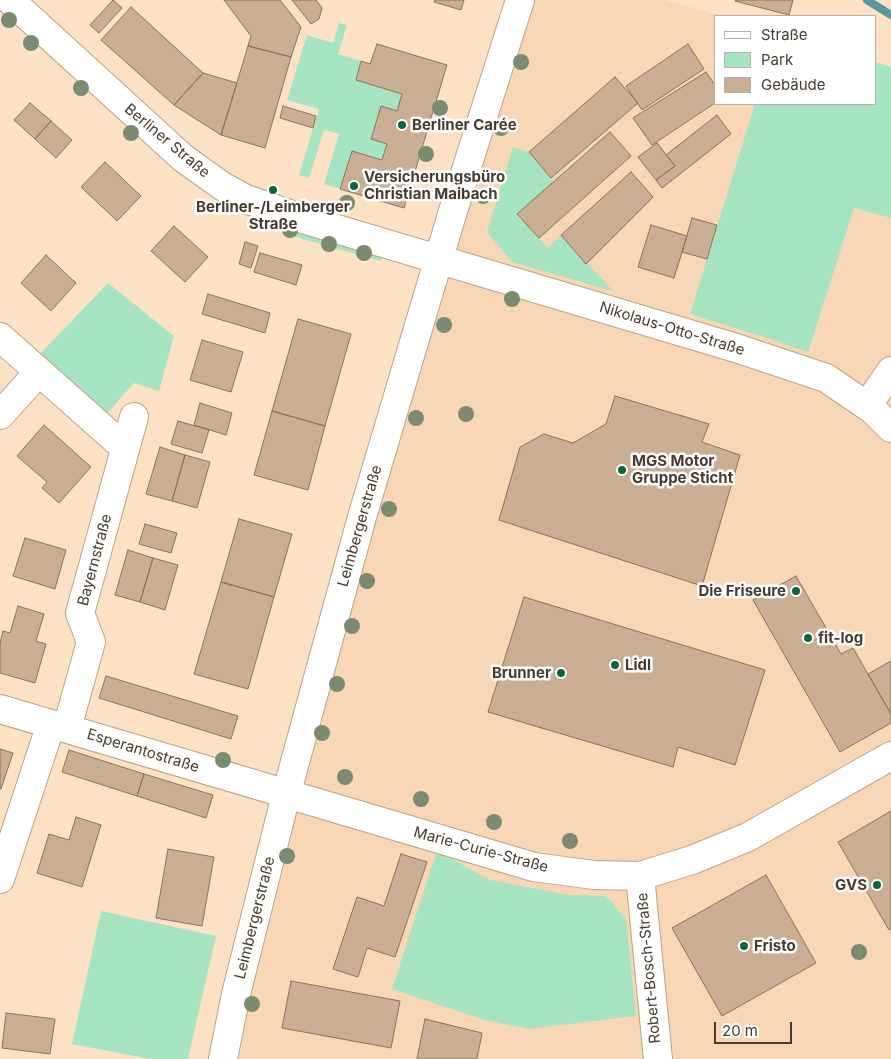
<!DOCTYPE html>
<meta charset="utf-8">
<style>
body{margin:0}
#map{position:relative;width:891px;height:1059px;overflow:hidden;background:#fde1c5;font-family:Inter,sans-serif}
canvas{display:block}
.legend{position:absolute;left:714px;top:15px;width:162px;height:90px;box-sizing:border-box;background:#fff;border:1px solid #b5b1ac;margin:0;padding:6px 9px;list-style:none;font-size:15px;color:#463b30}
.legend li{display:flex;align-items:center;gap:10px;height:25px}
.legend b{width:25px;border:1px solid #b5b1ac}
.scale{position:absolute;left:714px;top:1022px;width:78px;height:22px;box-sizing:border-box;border:2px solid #463b30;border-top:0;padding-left:6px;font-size:15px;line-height:18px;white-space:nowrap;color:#463b30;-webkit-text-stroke:4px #fff;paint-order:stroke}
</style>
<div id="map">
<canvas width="891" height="1059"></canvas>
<ul class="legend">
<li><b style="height:6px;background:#fff"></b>Straße</li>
<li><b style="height:14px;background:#a6e3c0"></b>Park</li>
<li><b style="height:14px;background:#c9ae94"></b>Gebäude</li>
</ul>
<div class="scale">20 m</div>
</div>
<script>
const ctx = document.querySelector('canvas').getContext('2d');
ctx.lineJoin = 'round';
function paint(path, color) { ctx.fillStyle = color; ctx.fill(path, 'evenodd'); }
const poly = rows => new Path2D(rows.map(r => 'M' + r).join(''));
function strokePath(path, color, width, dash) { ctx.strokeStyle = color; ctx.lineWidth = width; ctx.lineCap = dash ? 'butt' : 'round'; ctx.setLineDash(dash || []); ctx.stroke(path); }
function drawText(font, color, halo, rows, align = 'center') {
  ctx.font = font + ' Inter,sans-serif'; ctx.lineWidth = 5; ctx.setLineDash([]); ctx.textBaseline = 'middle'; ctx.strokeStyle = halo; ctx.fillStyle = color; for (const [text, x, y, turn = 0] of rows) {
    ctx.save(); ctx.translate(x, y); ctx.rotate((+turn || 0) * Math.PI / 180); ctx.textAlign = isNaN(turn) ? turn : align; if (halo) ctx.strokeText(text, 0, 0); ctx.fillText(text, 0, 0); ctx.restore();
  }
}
paint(poly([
 [520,0,665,0,723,16,715,16,715,104,875,104,875,62,891,67,891,1059,223,1059]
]), '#f7d6b5');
paint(poly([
 [339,23,347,25,338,54,361,61,356,80,402,94,397,111,381,106,371,138,387,144,382,160,352,151,340,189,324,184,339,134,324,130,309,178,299,175,319,109,287,100,307,35,333,43],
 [875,62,891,67,891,218,854,208,808,352,774,340,690,314,755,104,875,104],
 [513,147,529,152,554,182,518,215,548,248,561,235,613,291,512,262,487,232],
 [281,226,376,254,382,257,381,261,288,235,280,230],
 [108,283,174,336,159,391,134,383,104,417,38,356],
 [437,851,490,880,569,895,605,896,611,901,626,920,636,1016,528,1029,485,1020,392,989],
 [101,911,216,936,188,1059,150,1059,72,1044]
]), '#a6e3c0');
strokePath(poly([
 [867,0,891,15]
]), '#5c959c', 8);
const building = poly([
 [113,0,122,8,99,33,90,25,113,0],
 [224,0,280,0,301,27,291,57,248,46,251,36,224,0],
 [292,0,316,0,322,8,319,19,311,24,292,0],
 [435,0,464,0,461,10,434,2,435,0],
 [736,0,793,0,789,15,735,1,736,0],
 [131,7,203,73,174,105,101,40,131,7],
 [377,44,447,65,404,208,340,189,352,151,382,160,387,144,371,139,381,106,397,111,402,94,356,80,361,61,370,64,377,44],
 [688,44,704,69,642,110,626,86,688,44],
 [248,46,291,57,265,148,221,135,248,46],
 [706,72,715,85,715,103,652,145,633,118,706,72],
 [203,73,237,83,221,135,174,105,203,73],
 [615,77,638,103,551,178,529,152,615,77],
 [30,103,51,121,35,139,14,120,30,103],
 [283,106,316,116,313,128,280,118,283,106],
 [717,115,731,134,662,188,656,180,675,166,666,155,717,115],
 [51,121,72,140,56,158,35,139,51,121],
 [610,132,631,156,539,238,517,214,610,132],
 [657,143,675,166,656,180,638,157,657,143],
 [105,162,141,196,117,221,81,187,105,162],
 [631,172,653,197,586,264,561,235,631,172],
 [692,218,717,225,707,259,682,252,692,218],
 [651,225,687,236,674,278,638,267,651,225],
 [174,226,208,257,185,282,151,251,174,226],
 [245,242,258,246,251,268,239,264,245,242],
 [260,253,302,265,296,285,254,272,260,253],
 [46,255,76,283,51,311,21,283,46,255],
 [208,294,270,313,265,333,202,314,208,294],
 [298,319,351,334,325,426,272,411,298,319],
 [202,340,243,352,231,392,190,380,202,340],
 [615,396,709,424,702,442,740,455,702,586,499,520,520,447,544,434,573,443,606,424,615,396],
 [200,403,232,413,226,435,194,425,200,403],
 [272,411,325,426,308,490,254,475,272,411],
 [178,421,209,430,202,453,171,444,178,421],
 [44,425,91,467,59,503,42,488,47,482,17,456,44,425],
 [160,447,185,455,172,501,146,494,160,447],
 [185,455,210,462,197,508,172,501,185,455],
 [239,519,292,534,274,597,221,582,239,519],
 [145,524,177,533,171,553,139,544,145,524],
 [25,538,66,550,55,589,13,576,25,538],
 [128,550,153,558,140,602,115,595,128,550],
 [153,558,178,565,165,610,140,602,153,558],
 [796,576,841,654,853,648,891,714,891,723,840,752,753,600,796,576],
 [221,582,274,597,248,689,194,674,221,582],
 [524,597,765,670,735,765,678,747,673,767,488,712,524,597],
 [18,606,44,614,36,641,46,644,35,683,0,673,0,643,3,631,10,633,18,606],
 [891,661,891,714,868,674,891,661],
 [106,676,238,716,231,739,99,698,106,676],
 [0,749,13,753,1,789,0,789,0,749],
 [69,750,144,774,137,796,62,772,69,750],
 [144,774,213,795,206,818,137,796,144,774],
 [891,811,891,929,889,930,838,842,891,811],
 [76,817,101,825,82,887,37,873,49,834,69,840,76,817],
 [168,849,214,857,202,926,156,918,168,849],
 [401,854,427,862,395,957,367,948,358,977,333,969,357,897,384,906,401,854],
 [766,875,816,963,722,1016,672,928,766,875],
 [291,981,400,1001,391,1048,282,1028,291,981],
 [6,1013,55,1019,50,1054,2,1048,6,1013],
 [425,1019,482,1033,477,1059,417,1059,425,1019]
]);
paint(building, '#c9ae94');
strokePath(building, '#8b725a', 1);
const minor = poly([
 [10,0,183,158,222,186,246,199,303,219,736,348,826,378,873,410,891,428],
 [0,337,125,448],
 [867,406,891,371],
 [0,415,39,372],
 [0,709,534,867,594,875,640,876,692,860,748,837,891,756],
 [67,728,91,642,80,613,134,417],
 [640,876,658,1059],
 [0,879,51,724],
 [223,1059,236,994,286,795,362,517,453,211,520,0]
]);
strokePath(minor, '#bca287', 30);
strokePath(minor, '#fff', 28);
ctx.fillStyle = '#7b8b71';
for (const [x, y] of [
 [9,20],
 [31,43],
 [521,62],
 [81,88],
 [440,108],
 [501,128],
 [131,133],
 [426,154],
 [483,196],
 [347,203],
 [290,230],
 [329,244],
 [364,253],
 [512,299],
 [444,325],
 [466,414],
 [416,418],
 [389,509],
 [367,581],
 [352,626],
 [337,684],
 [322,733],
 [223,760],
 [345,777],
 [421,799],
 [494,822],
 [570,841],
 [287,856],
 [859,952],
 [252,1004]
]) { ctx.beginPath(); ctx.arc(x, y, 8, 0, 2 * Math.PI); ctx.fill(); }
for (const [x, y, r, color] of [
 [402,125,5,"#0a673a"],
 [354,186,5,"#0a673a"],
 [273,190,5,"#0a673a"],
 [622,470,5,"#0a673a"],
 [796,591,5,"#0a673a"],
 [808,638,5,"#0a673a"],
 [615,665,5,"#0a673a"],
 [561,673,5,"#0a673a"],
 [877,885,5,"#0a673a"],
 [744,946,5,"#0a673a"]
]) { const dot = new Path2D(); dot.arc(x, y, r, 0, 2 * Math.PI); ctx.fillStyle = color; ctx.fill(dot); strokePath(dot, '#fff', 2); }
drawText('bold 15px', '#463b30', '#fff', [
 ["Berliner Carée",412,125],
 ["Versicherungsbüro",364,177],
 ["Christian Maibach",364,194],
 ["Berliner-/Leimberger",273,207,"center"],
 ["Straße",273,224,"center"],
 ["MGS Motor",632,461],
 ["Gruppe Sticht",632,478],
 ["Die Friseure",786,591,"right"],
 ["fit-log",818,638],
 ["Lidl",625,665],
 ["Brunner",551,673,"right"],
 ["GVS",867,885,"right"],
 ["Fristo",754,946]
], 'left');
drawText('15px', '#463b30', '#fff', [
 ["Berliner Straße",167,141,40],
 ["Nikolaus-Otto-Straße",672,329,17],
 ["Leimbergerstraße",360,526,-74],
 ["Bayernstraße",95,560,-75],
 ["Esperantostraße",143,751,17],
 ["Marie-Curie-Straße",481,850,15],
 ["Leimbergerstraße",255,918,-76],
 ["Robert-Bosch-Straße",649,968,-95]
]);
</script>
